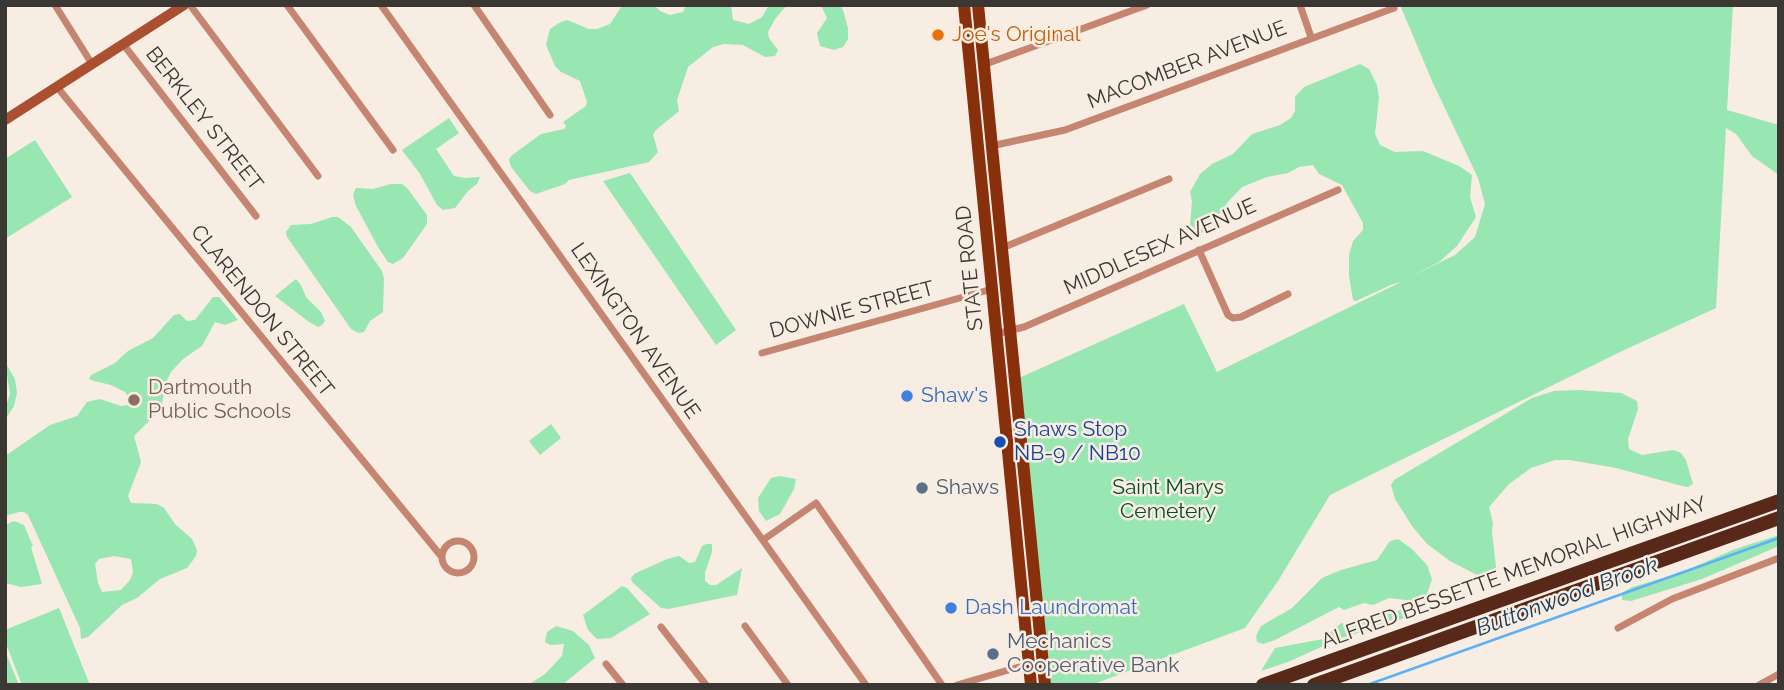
<!DOCTYPE html>
<style>
body{margin:0}
#map{position:relative;width:1784px;height:690px;overflow:hidden;background:#f8ede3;font-family:Raleway,sans-serif}
canvas{display:block}
.frame{position:absolute;inset:0;border:7px solid #3b3733;pointer-events:none}
</style>
<div id="map">
<canvas width="1784" height="690"></canvas>
<div class="frame"></div>
</div>
<script>
const ctx = document.querySelector('canvas').getContext('2d');
ctx.lineJoin = 'round';
function paint(path, color) { ctx.fillStyle = color; ctx.fill(path, 'evenodd'); }
const poly = rows => new Path2D(rows.map(r => 'M' + r).join(''));
function strokePath(path, color, width, dash) { ctx.strokeStyle = color; ctx.lineWidth = width; ctx.lineCap = dash ? 'butt' : 'round'; ctx.setLineDash(dash || []); ctx.stroke(path); }
function drawText(font, color, halo, rows, align = 'center') {
  ctx.font = font + ' Raleway,sans-serif'; ctx.lineWidth = 5; ctx.setLineDash([]); ctx.textBaseline = 'middle'; ctx.strokeStyle = halo; ctx.fillStyle = color; for (const [text, x, y, turn = 0] of rows) {
    ctx.save(); ctx.translate(x, y); ctx.rotate((+turn || 0) * Math.PI / 180); ctx.textAlign = isNaN(turn) ? turn : align; if (halo) ctx.strokeText(text, 0, 0); ctx.fillText(text, 0, 0); ctx.restore();
  }
}
paint(poly([
 [629,5,654,5,660,11,670,15,683,12,686,5,731,5,733,20,749,24,762,17,769,5,787,5,775,19,768,32,769,38,778,50,775,56,765,57,743,45,724,44,713,47,688,67,677,100,679,111,656,130,653,135,658,152,649,162,569,180,565,184,536,194,530,191,511,167,509,160,511,156,541,134,564,129,566,126,563,122,586,106,587,102,580,81,561,72,555,66,546,45,550,29,559,23,567,20,589,29,597,29,610,24,621,7],
 [821,5,840,5,843,10,848,28,848,39,843,47,834,50,820,46,817,33,827,18],
 [1400,5,1733,5,1727,110,1779,125,1779,175,1752,156,1736,134,1726,128,1716,308,1620,352,1330,495,1278,581,1245,628,1091,685,1050,685,1019,378,1184,304,1217,372,1401,282,1393,284,1356,301,1353,300,1349,276,1349,255,1353,241,1363,230,1363,223,1342,185,1319,174,1313,165,1299,167,1288,173,1267,177,1242,187,1228,202,1206,232,1199,233,1190,225,1192,201,1190,192,1200,174,1212,164,1233,154,1252,134,1280,125,1291,118,1295,111,1295,97,1304,87,1360,64,1369,69,1377,85,1379,98,1375,134,1380,145,1395,152,1423,151,1459,166,1472,175,1470,197,1476,217,1457,246,1439,262,1408,278,1455,255,1475,237,1485,204,1478,178,1432,81],
 [449,118,459,133,436,149,454,176,465,178,480,177,477,184,468,191,455,208,443,210,437,205,420,174,402,150],
 [35,140,72,197,5,239,5,159],
 [630,173,736,330,716,345,603,181],
 [391,184,402,184,407,188,427,215,427,224,403,258,393,264,388,262,378,247,356,206,353,195,356,188,373,189],
 [332,217,338,217,351,227,382,271,384,278,383,312,370,321,364,332,358,333,351,329,287,237,286,232,291,225,311,224],
 [296,279,301,285,306,297,321,312,325,321,322,325,318,327,309,322,275,296],
 [213,297,219,297,238,320,225,325,215,322,202,346,183,359,171,372,166,382,161,409,134,436,141,462,128,496,131,503,157,504,164,508,175,524,192,539,197,550,196,556,187,568,160,579,137,598,122,605,88,637,81,639,80,628,28,515,24,512,19,512,5,516,5,456,50,425,77,416,87,402,100,399,121,406,128,405,129,398,125,392,111,385,94,381,89,379,91,375,115,363,128,351,153,338,174,315,180,314,187,321,195,320],
 [114,556,131,559,133,572,130,580,121,590,102,592,98,583,95,564,99,559],
 [5,362,15,379,17,393,14,406,5,420,5,409,10,394],
 [1579,390,1621,393,1637,401,1638,409,1628,439,1629,449,1642,455,1673,450,1681,453,1686,460,1693,484,1688,487,1682,486,1616,468,1570,460,1555,460,1531,468,1509,484,1489,507,1493,523,1492,532,1496,567,1494,571,1489,574,1477,575,1450,561,1427,544,1412,526,1395,499,1391,485,1394,480,1532,398,1554,391],
 [551,424,561,438,540,455,529,441],
 [780,476,796,479,794,489,780,514,766,521,759,511,758,498,771,478],
 [14,521,24,525,33,546,31,547,42,584,21,587,5,583,5,525],
 [1779,535,1779,546,1702,579,1631,601,1622,600,1622,593,1632,587,1678,574,1735,549],
 [1398,539,1412,549,1427,565,1432,579,1426,597,1414,601,1389,598,1373,605,1364,603,1344,610,1339,607,1275,640,1263,644,1257,642,1256,636,1261,626,1292,608,1322,578,1341,570,1377,560,1390,541],
 [706,544,712,544,712,552,705,573,705,581,710,585,716,585,742,568,737,595,668,609,661,608,632,582,631,578,634,574,667,559,679,556,689,563,695,562,702,546],
 [622,586,627,588,650,614,611,638,597,639,588,630,583,615],
 [59,608,90,685,22,685,5,641,5,630],
 [1404,609,1409,611,1405,618,1339,639,1288,662,1261,671,1275,648,1323,639,1341,623,1350,625],
 [556,626,573,631,589,645,595,658,562,685,528,685,545,674,562,656,564,644,550,645,545,642,547,632],
 [5,651,19,685,5,685]
]), '#98e6b1');
strokePath(poly([
 [1367,685,1779,538]
]), '#5cb2f6', 2.5);
strokePath(poly([
 [55,5,92,64],
 [190,5,318,176],
 [287,5,393,150],
 [381,5,866,685],
 [474,5,550,115],
 [1300,5,1311,37],
 [123,44,256,216],
 [983,65,1147,5],
 [57,87,441,556],
 [991,146,1065,130,1394,8],
 [1002,248,1169,179],
 [1199,250,1228,315,1233,318,1241,317,1288,294],
 [996,334,1024,327,1338,190],
 [762,353,992,289],
 [763,540,816,503,942,685],
 '442 557a16 16 0 1 1 32 0a16 16 0 1 1-32 0Z',
 [745,626,788,685],
 [661,627,706,685],
 [1618,628,1672,599,1779,558],
 [606,664,623,685],
 [957,685,1029,664],
 [1759,685,1779,674]
]), '#c58570', 7);
strokePath(poly([
 [5,120,184,5]
]), '#aa4f2f', 10);
strokePath(poly([
 [964,5,1031,685],
 [978,5,1045,685]
]), '#882f0c', 12);
strokePath(poly([
 [1263,685,1779,501],
 [1314,685,1779,518]
]), '#582818', 14);
for (const [x, y, r, color] of [
 [938,35,7,"#e8710a"],
 [907,396,7,"#3f7fe0"],
 [134,400,7,"#8d6e63"],
 [1000,442,7,"#1a4fb4"],
 [922,488,7,"#5c6f8a"],
 [951,608,7,"#3f7fe0"],
 [993,654,7,"#5c6f8a"]
]) { const dot = new Path2D(); dot.arc(x, y, r, 0, 2 * Math.PI); ctx.fillStyle = color; ctx.fill(dot); strokePath(dot, '#f8ede3', 2.5); }
drawText('21px', '#c56008', '#f8ede3', [
 ["Joe's Original",952,35]
], 'left');
drawText('21px', '#3b3733', '#f8ede3', [
 ["MACOMBER AVENUE",1187,65,-21],
 ["BERKLEY STREET",204,119,52],
 ["MIDDLESEX AVENUE",1160,247,-24],
 ["STATE ROAD",970,268,-96],
 ["DOWNIE STREET",852,310,-15],
 ["CLARENDON STREET",262,311,51],
 ["LEXINGTON AVENUE",635,331,55],
 ["ALFRED BESSETTE MEMORIAL HIGHWAY",1514,573,-20]
]);
drawText('21px', '#785e54', '#f8ede3', [
 ["Dartmouth",148,388],
 ["Public Schools",148,412]
], 'left');
drawText('21px', '#366cbe', '#f8ede3', [
 ["Shaw's",921,396],
 ["Dash Laundromat",965,608]
], 'left');
drawText('21px', '#164399', '#f8ede3', [
 ["Shaws Stop",1014,430],
 ["NB-9 / NB10",1014,454]
], 'left');
drawText('21px', '#4e5e75', '#f8ede3', [
 ["Shaws",936,488],
 ["Mechanics",1007,642],
 ["Cooperative Bank",1007,666]
], 'left');
drawText('21px', '#015029', '#f8ede3', [
 ["Saint Marys",1168,488],
 ["Cemetery",1168,512]
]);
drawText('italic 23px', '#1e425e', '#f8ede3', [
 ["Buttonwood Brook",1567,597,-20]
]);
</script>
